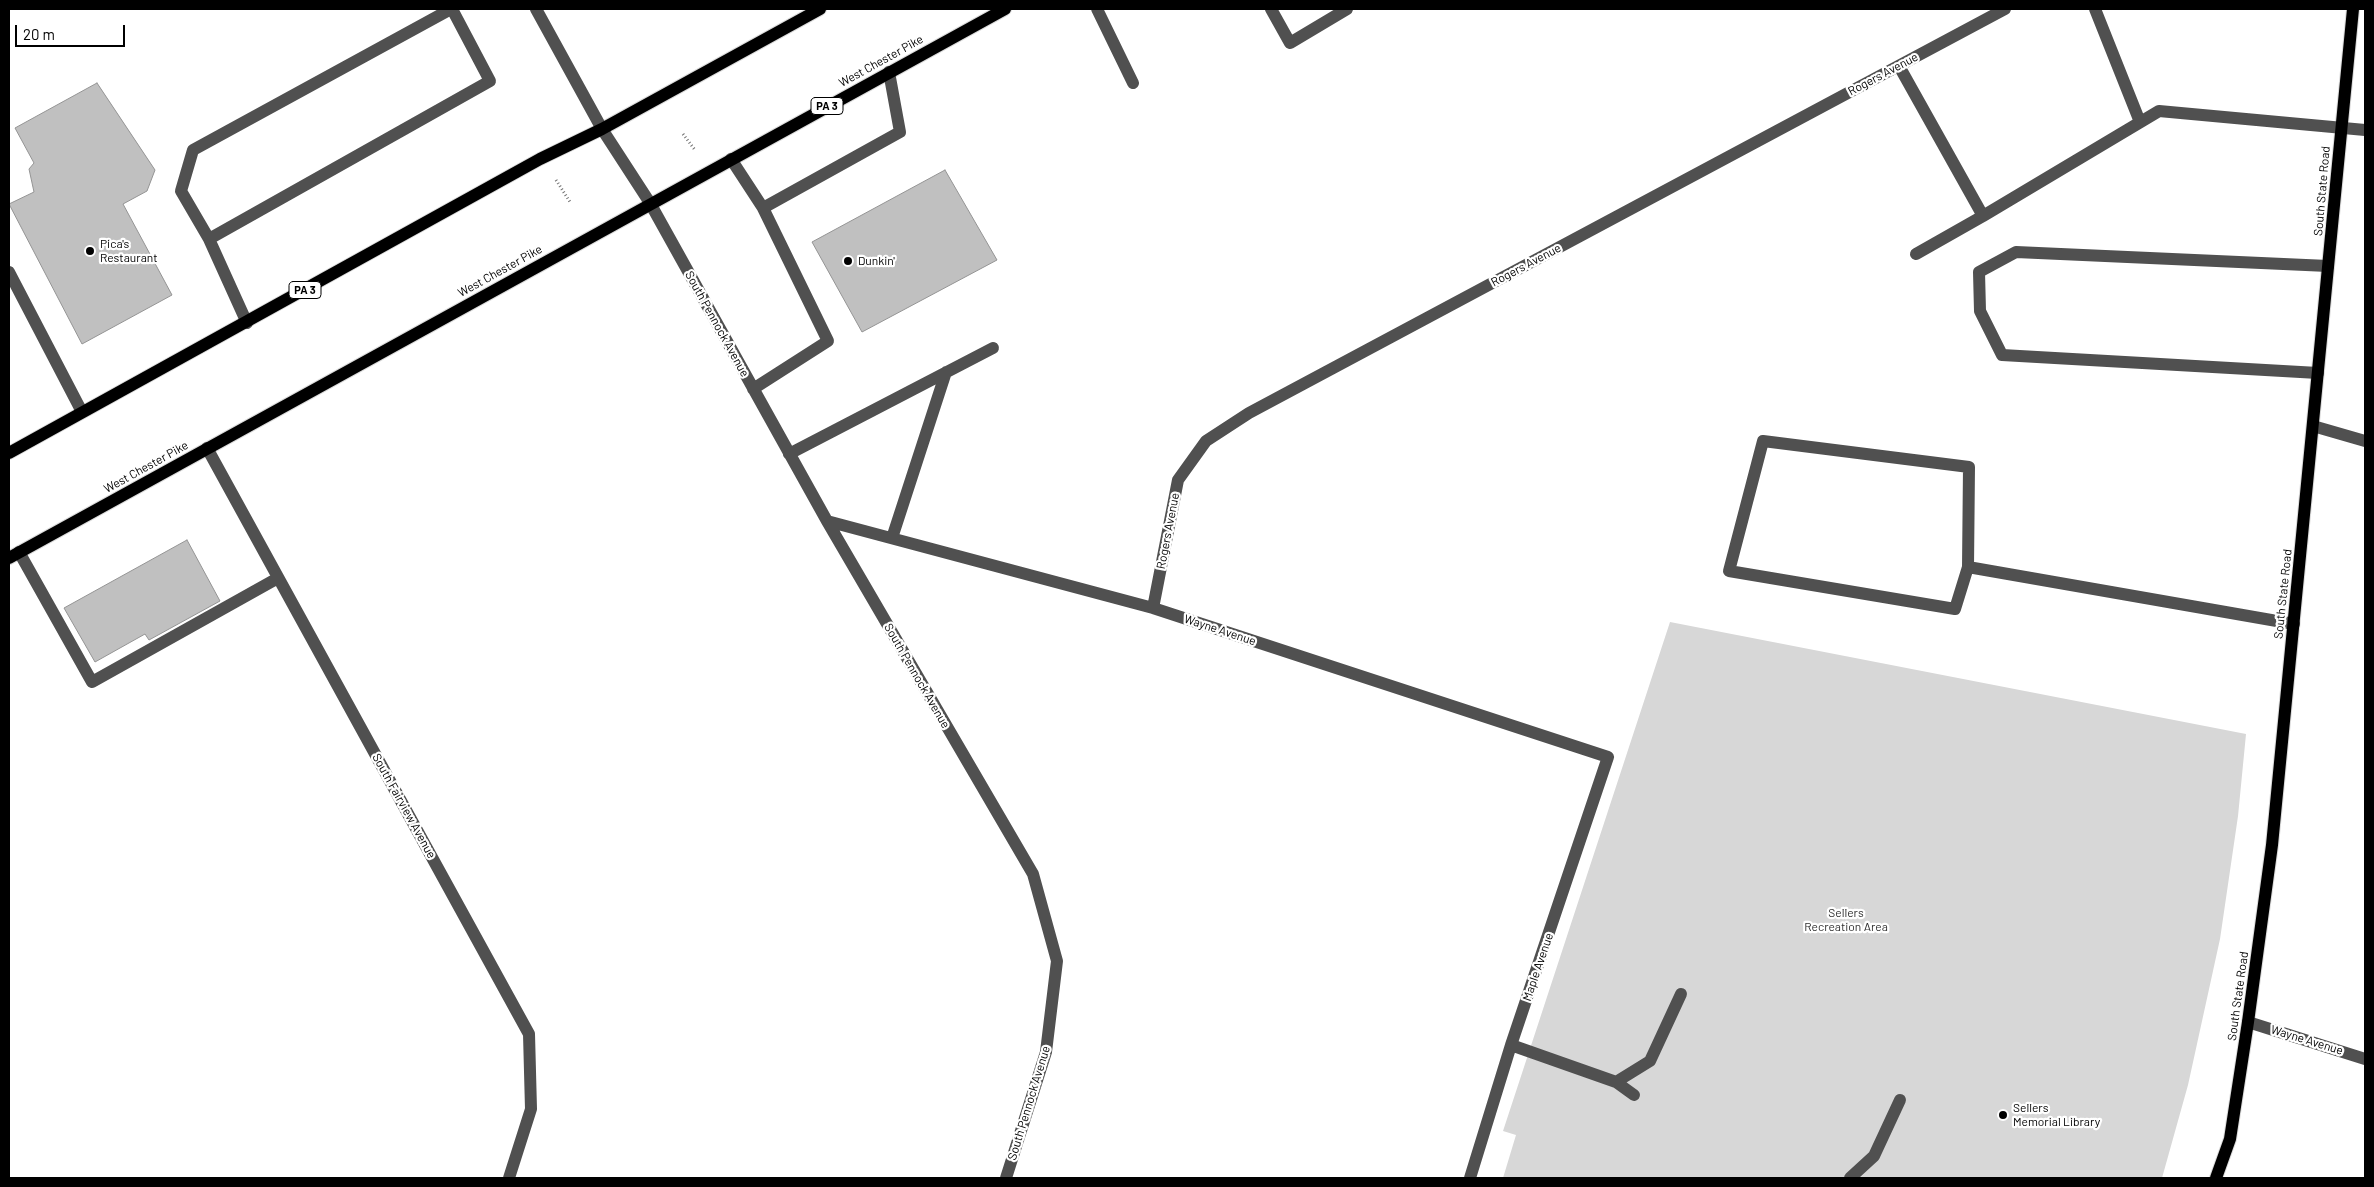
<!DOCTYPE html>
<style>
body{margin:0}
#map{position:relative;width:2374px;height:1187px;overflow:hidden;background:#fff;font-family:Barlow,sans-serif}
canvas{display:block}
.frame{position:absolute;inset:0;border:10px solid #000;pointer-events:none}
.scale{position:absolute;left:15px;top:25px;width:110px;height:22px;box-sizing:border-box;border:2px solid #000;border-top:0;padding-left:6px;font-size:15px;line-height:18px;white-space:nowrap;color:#000;-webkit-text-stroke:4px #fff;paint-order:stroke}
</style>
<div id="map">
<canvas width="2374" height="1187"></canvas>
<div class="frame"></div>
<div class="scale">20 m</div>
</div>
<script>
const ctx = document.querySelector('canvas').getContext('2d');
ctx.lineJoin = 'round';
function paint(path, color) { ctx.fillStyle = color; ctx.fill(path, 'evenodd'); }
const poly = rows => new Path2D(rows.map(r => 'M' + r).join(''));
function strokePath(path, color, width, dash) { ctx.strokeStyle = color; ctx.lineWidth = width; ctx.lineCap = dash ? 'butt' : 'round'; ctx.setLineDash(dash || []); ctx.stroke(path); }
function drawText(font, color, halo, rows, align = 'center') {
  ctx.font = font + ' Barlow,sans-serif'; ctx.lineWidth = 4.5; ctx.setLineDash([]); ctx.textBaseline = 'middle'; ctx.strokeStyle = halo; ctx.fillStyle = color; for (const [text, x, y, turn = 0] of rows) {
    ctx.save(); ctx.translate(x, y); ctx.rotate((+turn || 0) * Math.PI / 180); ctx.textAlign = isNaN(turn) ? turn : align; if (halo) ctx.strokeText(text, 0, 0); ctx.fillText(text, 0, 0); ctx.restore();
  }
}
paint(poly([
 [1670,622,2246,734,2238,816,2220,939,2188,1085,2162,1178,1503,1178,1516,1135,1503,1131]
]), '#d7d7d7');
const building = poly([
 [97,83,155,170,147,191,123,204,172,295,82,344,9,204,34,192,29,169,34,163,15,128,97,83],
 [945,170,997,260,862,332,812,242,945,170],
 [187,540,220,601,149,640,145,634,95,662,64,608,187,540]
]);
paint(building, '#c0c0c0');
strokePath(building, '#949494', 1);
const major = poly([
 [9,453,540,159,602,129,820,9],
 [9,558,1005,9],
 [2216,1178,2230,1139,2248,1022,2272,845,2353,9]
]);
strokePath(major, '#dbdbdb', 14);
strokePath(poly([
 [683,134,695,150],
 [556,180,570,202]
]), '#727272', 3, [1, 2.5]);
strokePath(poly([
 [536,9,602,129,650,203,827,521,1033,874,1057,961,1046,1052,1006,1178],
 [1097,9,1133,83],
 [1271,9,1290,43,1347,9],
 [2095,9,2140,122],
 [1899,66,1983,216,1916,254],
 [731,159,763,208,900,132,889,72],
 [1983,216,2159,111,2365,130],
 [209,239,490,81,452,9],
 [9,272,82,412],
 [247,323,209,239,181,191,193,150,451,9],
 [2318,373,2002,355,1980,311,1979,272,2016,252,2328,266],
 [753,389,828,341,763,208],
 [2313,426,2365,441],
 [207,448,529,1034,531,1109,509,1178],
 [789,454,993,348],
 [827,521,1153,608,1608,757,1511,1045,1470,1178],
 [892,538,946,372],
 [19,552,92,682,278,578],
 [1968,567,1969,467,1763,441,1729,571,1955,609,1968,567,2294,624],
 [1153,608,1178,480,1206,441,1249,413,2005,9],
 [2248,1022,2365,1059],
 [1511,1045,1616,1082],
 [1634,1095,1616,1082,1650,1061,1681,994],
 [1850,1178,1874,1156,1900,1100]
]), '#505050', 12);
strokePath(major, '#000', 12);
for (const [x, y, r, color] of [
 [90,251,5,"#000"],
 [848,261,5,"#000"],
 [2003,1115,5,"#000"]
]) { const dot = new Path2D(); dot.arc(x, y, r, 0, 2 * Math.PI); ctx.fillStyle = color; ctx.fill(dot); strokePath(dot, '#fff', 2); }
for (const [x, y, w] of [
 [827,106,32],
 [305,290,32]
]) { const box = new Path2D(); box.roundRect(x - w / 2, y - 8.5, w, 17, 4); ctx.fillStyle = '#fff'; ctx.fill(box); strokePath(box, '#000', 1); }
drawText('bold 11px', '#000', null, [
 ["PA 3",827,106],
 ["PA 3",305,290]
]);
drawText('12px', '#000', '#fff', [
 ["West Chester Pike",881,61,-29],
 ["Rogers Avenue",1883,74,-28],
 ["South State Road",2322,191,-85],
 ["Rogers Avenue",1526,265,-28],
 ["West Chester Pike",500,271,-29],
 ["South Pennock Avenue",717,324,61],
 ["West Chester Pike",146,467,-29],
 ["Rogers Avenue",1168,531,-79],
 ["South State Road",2283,594,-84],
 ["Wayne Avenue",1220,630,18],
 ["South Pennock Avenue",917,676,60],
 ["South Fairview Avenue",404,806,61],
 ["Maple Avenue",1538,967,-71],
 ["South State Road",2238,996,-82],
 ["Wayne Avenue",2307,1040,17],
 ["South Pennock Avenue",1029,1103,-73]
]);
drawText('12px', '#000', '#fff', [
 ["Pica's",100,244],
 ["Restaurant",100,258],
 ["Dunkin'",858,261],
 ["Sellers",2013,1108],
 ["Memorial Library",2013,1122]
], 'left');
drawText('12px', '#2e2e2e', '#fff', [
 ["Sellers",1846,913],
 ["Recreation Area",1846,927]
]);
</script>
